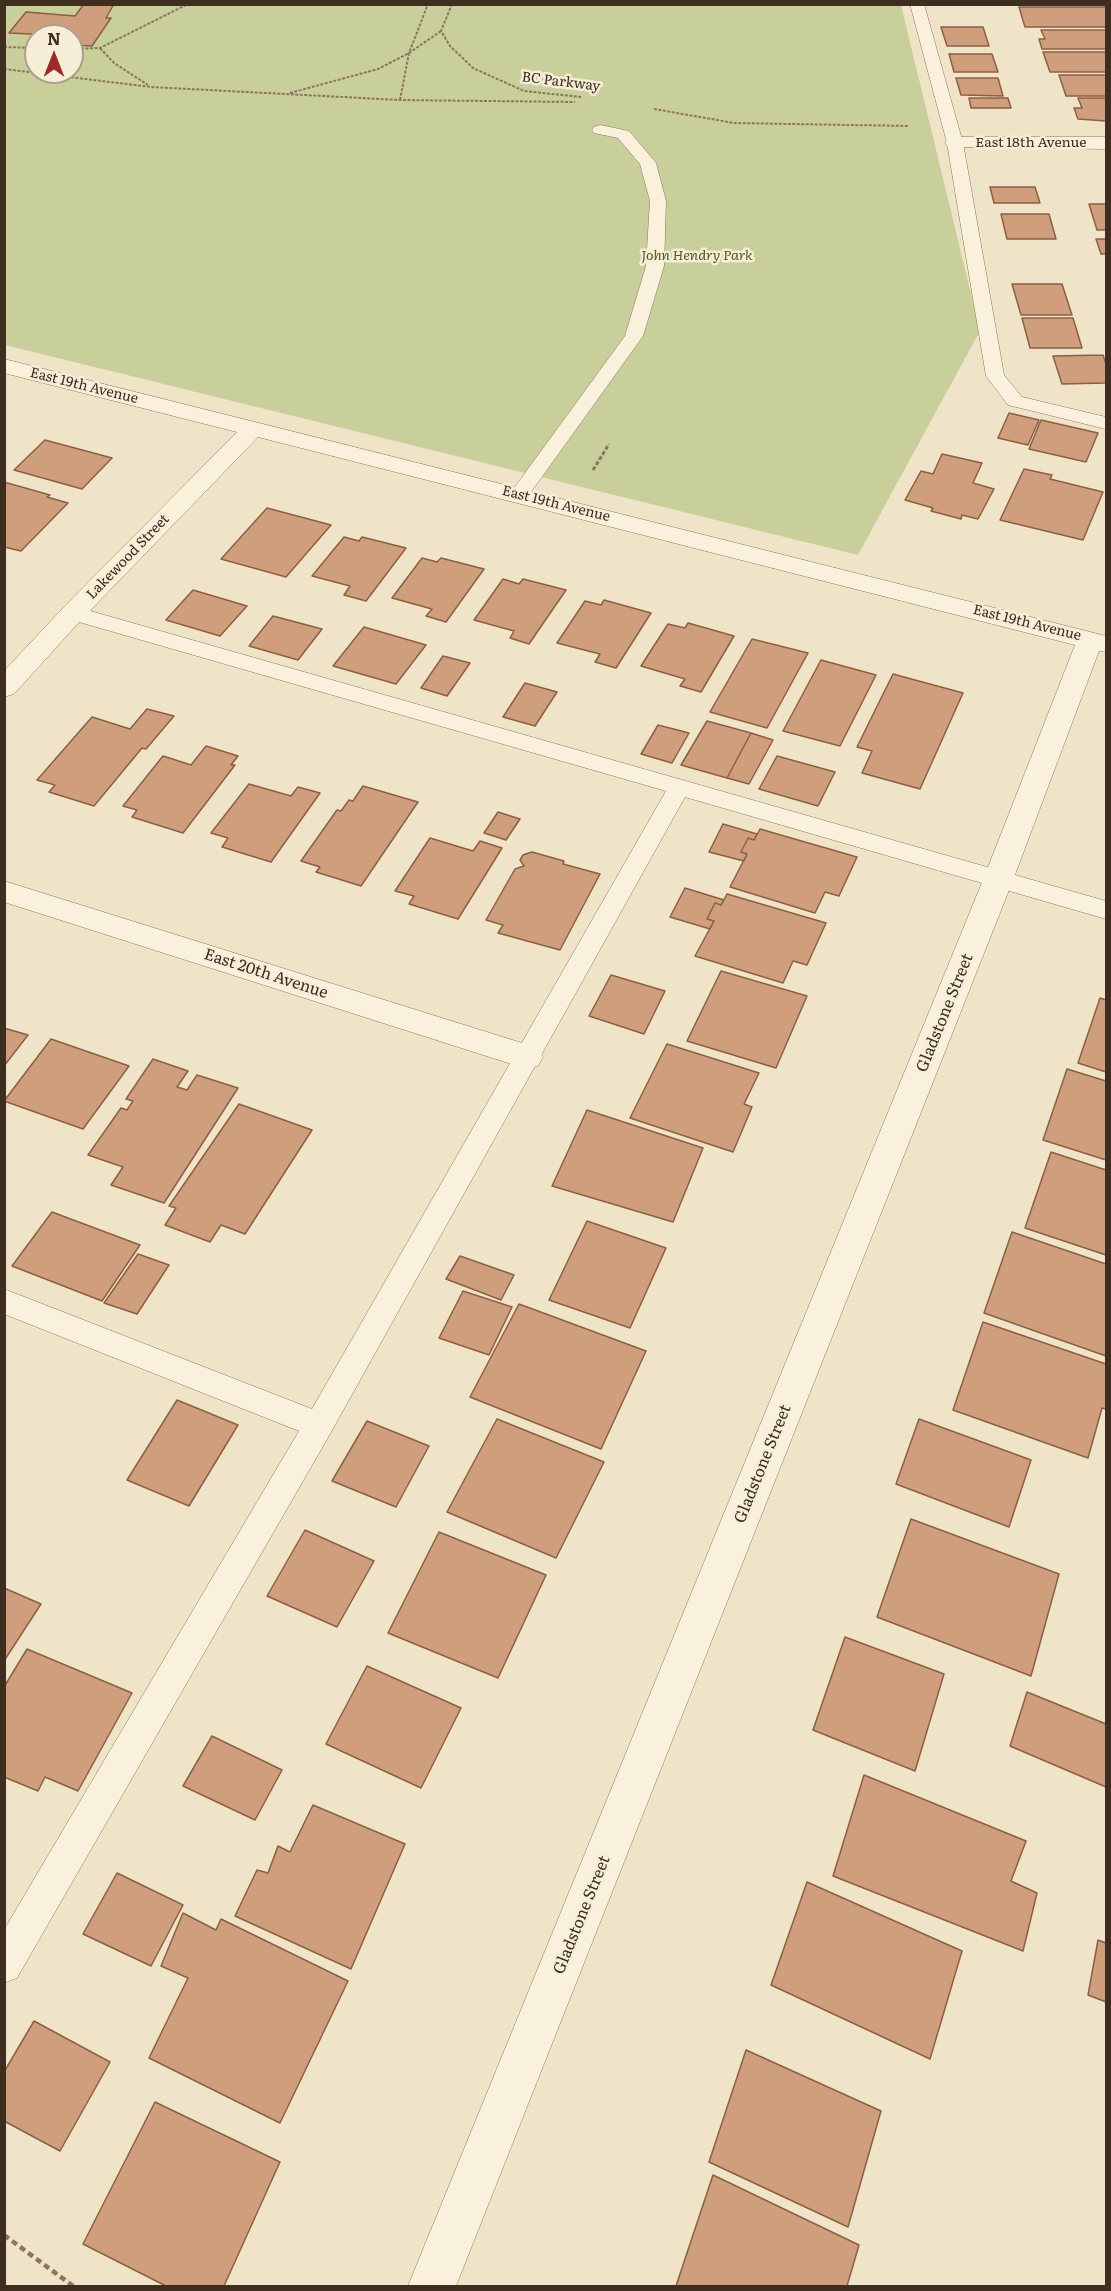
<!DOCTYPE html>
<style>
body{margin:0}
#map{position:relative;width:1111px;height:2291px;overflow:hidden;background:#f0e4c8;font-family:Literata,serif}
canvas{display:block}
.frame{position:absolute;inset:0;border:6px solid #3d2e20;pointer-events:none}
.north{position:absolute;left:24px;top:24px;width:60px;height:60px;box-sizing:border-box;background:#f7eed8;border:2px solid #ada18e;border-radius:50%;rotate:0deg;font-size:16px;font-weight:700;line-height:24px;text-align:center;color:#3d2e20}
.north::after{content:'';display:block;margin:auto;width:21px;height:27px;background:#9e2a2b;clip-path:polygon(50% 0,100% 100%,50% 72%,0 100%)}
</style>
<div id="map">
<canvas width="1111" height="2291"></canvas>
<div class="frame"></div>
<div class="north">N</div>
</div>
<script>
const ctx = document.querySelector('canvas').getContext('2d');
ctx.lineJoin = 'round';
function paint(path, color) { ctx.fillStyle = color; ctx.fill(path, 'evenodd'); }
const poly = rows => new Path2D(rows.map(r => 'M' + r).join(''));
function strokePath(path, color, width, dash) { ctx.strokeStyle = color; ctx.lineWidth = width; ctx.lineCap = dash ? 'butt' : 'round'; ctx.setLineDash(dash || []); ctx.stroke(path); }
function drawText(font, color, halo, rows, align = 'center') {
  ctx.font = font + ' Literata,serif'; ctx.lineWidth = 5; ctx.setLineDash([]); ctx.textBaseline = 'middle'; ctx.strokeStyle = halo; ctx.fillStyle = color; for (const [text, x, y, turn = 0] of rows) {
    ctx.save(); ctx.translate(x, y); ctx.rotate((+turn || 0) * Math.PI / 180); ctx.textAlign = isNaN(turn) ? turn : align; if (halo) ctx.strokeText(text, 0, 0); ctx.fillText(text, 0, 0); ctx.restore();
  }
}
paint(poly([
 [5,4,901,5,980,331,858,555,5,345],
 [36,36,72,36,72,72,36,72]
]), '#c9cf9b');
const building = poly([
 [84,4,114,4,106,18,111,18,92,46,72,45,72,36,9,33,26,12,75,16,84,4],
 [1019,7,1106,7,1106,27,1025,27,1019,7],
 [941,27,983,27,989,46,947,46,941,27],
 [1041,30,1106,30,1106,49,1042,49,1039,39,1045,39,1041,30],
 [1043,52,1106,52,1106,72,1050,72,1043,52],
 [949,54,992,54,998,72,954,72,949,54],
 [1059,75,1106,75,1106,96,1066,96,1059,75],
 [956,78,998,78,1003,96,961,95,956,78],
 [969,98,1008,98,1011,108,971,108,969,98],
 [1078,98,1106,98,1106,121,1078,119,1074,108,1082,108,1078,98],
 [990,187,1035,187,1040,203,994,203,990,187],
 [1089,204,1106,204,1106,230,1097,230,1089,204],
 [1001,214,1049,214,1056,239,1007,239,1001,214],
 [1096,239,1106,239,1106,254,1101,254,1096,239],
 [1012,284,1062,284,1072,315,1021,315,1012,284],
 [1022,318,1073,318,1082,348,1030,348,1022,318],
 [1103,355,1106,364,1106,383,1062,384,1053,356,1103,355],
 [1009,413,1039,420,1028,445,998,438,1009,413],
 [1041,420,1098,433,1086,462,1029,449,1041,420],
 [45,440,112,458,82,489,14,470,45,440],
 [942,454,982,463,973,483,994,489,978,519,962,515,961,519,931,511,933,508,905,500,921,471,933,474,942,454],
 [1024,469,1052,475,1050,479,1103,492,1083,540,1000,520,1024,469],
 [4,482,50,495,47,497,68,503,21,551,4,547,4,482],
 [267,508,331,525,286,577,221,559,267,508],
 [344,537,359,541,362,537,406,548,366,601,344,595,350,586,312,576,344,537],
 [422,558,437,562,441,558,484,569,446,622,426,616,432,609,392,598,422,558],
 [503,579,519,584,523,579,566,590,529,644,510,638,514,631,474,620,503,579],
 [193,590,247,606,220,636,166,620,193,590],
 [604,600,651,613,616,668,595,662,600,654,557,643,585,601,601,605,604,600],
 [273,616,322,629,298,660,249,646,273,616],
 [688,623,734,636,701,692,680,686,685,679,641,666,668,624,685,628,688,623],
 [364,627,426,645,396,684,333,666,364,627],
 [752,639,808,653,767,728,710,712,752,639],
 [443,656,470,663,447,696,421,688,443,656],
 [821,660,876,675,840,746,783,731,821,660],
 [893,674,963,693,920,789,862,773,872,751,857,747,893,674],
 [525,683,557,692,535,726,503,717,525,683],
 [147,709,174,716,146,749,142,748,94,806,49,792,55,785,37,780,92,717,130,729,147,709],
 [707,721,751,733,727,778,681,765,707,721],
 [658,725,689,733,672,763,641,754,658,725],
 [751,733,773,740,749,784,727,778,751,733],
 [206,746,238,756,231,765,235,765,183,833,132,817,137,810,123,806,163,756,191,765,206,746],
 [777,756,835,772,818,806,759,789,777,756],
 [249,784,291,796,298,787,320,793,271,862,222,847,228,838,211,833,249,784],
 [363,786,418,802,361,886,316,872,320,867,301,861,337,810,341,811,349,800,353,801,363,786],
 [498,812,520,819,506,840,484,833,498,812],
 [723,824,757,834,754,840,748,838,741,852,747,854,744,861,709,852,723,824],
 [760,829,857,857,839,896,825,892,815,913,730,887,747,854,741,852,748,838,754,840,760,829],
 [430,838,473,851,480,841,502,848,458,919,409,904,414,896,395,891,430,838],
 [532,852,564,861,563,864,600,874,560,950,498,933,503,925,486,920,515,869,524,866,520,860,523,855,532,852],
 [685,888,724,900,721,905,715,903,707,919,714,921,710,929,670,917,685,888],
 [727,894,826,923,807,965,793,961,783,983,695,956,714,921,707,919,715,903,721,905,727,894],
 [721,971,807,996,776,1068,687,1041,721,971],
 [611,975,665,991,644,1034,589,1016,611,975],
 [1100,998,1106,1000,1106,1072,1078,1063,1100,998],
 [4,1028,28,1035,4,1066,4,1028],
 [51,1039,129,1066,83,1129,4,1101,51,1039],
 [667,1044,759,1073,744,1104,752,1107,733,1152,630,1118,667,1044],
 [153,1059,188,1071,177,1087,187,1090,197,1075,238,1088,164,1203,111,1185,123,1167,88,1155,121,1108,127,1110,133,1101,126,1099,153,1059],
 [1067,1069,1106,1081,1106,1160,1043,1140,1067,1069],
 [239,1104,312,1130,245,1234,221,1225,210,1242,165,1225,176,1208,169,1206,239,1104],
 [587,1110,703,1148,673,1222,552,1186,587,1110],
 [1051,1152,1106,1170,1106,1255,1025,1228,1051,1152],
 [52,1212,140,1245,102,1301,12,1266,52,1212],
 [587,1221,666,1248,630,1328,549,1300,587,1221],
 [1012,1232,1106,1264,1106,1356,984,1313,1012,1232],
 [138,1254,169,1265,137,1314,104,1303,138,1254],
 [460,1256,514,1275,501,1300,446,1279,460,1256],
 [463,1291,512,1307,489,1355,439,1338,463,1291],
 [519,1304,646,1351,601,1449,470,1397,519,1304],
 [983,1322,1106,1364,1106,1409,1102,1408,1088,1458,953,1410,983,1322],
 [177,1400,238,1425,189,1506,127,1480,177,1400],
 [497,1419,604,1462,556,1558,447,1512,497,1419],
 [919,1419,1031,1460,1009,1527,896,1484,919,1419],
 [367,1421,429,1446,396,1507,332,1481,367,1421],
 [911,1519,1059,1574,1031,1676,877,1617,911,1519],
 [305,1530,374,1561,337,1627,267,1596,305,1530],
 [439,1532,546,1575,498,1678,388,1633,439,1532],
 [4,1588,41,1604,4,1661,4,1588],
 [845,1637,944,1674,915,1771,813,1730,845,1637],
 [27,1649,132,1693,78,1791,45,1777,38,1791,4,1777,4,1687,27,1649],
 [367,1666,461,1708,421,1788,326,1744,367,1666],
 [1027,1692,1106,1724,1106,1787,1010,1746,1027,1692],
 [212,1736,282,1770,255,1820,183,1786,212,1736],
 [864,1775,1026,1841,1011,1881,1037,1893,1023,1951,833,1876,864,1775],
 [313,1805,405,1844,351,1969,235,1916,257,1870,268,1873,278,1846,290,1852,313,1805],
 [117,1873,183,1905,151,1966,83,1934,117,1873],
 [807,1882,962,1951,930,2059,771,1985,807,1882],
 [183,1913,216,1930,221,1919,348,1981,280,2123,149,2058,188,1978,161,1966,183,1913],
 [1098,1940,1106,1943,1106,2002,1088,1995,1098,1940],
 [34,2021,110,2062,60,2151,4,2121,4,2072,34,2021],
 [746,2050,881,2111,848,2227,709,2162,746,2050],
 [155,2102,280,2162,224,2286,166,2286,83,2244,155,2102],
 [713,2175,859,2245,847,2286,676,2286,713,2175]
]);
paint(building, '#cf9f7d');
strokePath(building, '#8d5f41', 1.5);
const lane = poly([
 [910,4,924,4,963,143,1004,375,1022,397,1106,417,1106,429,1008,405,986,376,947,143,910,4],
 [600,125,629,131,656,163,666,201,664,266,643,336,526,499,519,501,512,499,509,495,625,336,646,266,650,201,640,164,618,138,594,133,592,130,594,127,600,125],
 [73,606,1106,901,1106,919,685,797,330,1434,17,1978,4,1983,4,1930,299,1431,4,1314,4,1289,312,1409,666,791,65,618,62,613,65,608,73,606]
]);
const street = poly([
 [955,137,1106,137,1106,149,948,147,945,143,948,139,955,137],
 [4,359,1106,636,1106,652,1099,651,1013,880,456,2286,408,2286,983,880,1075,645,258,437,82,619,14,694,4,697,4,671,64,607,237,432,4,373,4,359],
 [4,881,538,1048,543,1057,538,1066,527,1069,4,902,4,881]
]);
strokePath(lane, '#8d765c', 1);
strokePath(street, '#8d765c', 1);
strokePath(poly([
 [452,4,441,31,450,46,473,68,524,91,581,97],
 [4,47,36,48],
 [100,48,114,63,148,85],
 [72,49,100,48,188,4],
 [4,69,151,87,400,100,575,102],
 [290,93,378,69,409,53,441,31],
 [400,100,409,53,428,4],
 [654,109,734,123,909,126]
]), '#8d765c', 2, [3, 1.5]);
strokePath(poly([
 [593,470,609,444]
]), '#8d765c', 3, [4, 2]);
strokePath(poly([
 [4,2235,73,2286]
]), '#8d765c', 4.5, [6, 4]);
paint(lane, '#faf1dc');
paint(street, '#faf1dc');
drawText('14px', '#3d2e20', '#f7eed8', [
 ["BC Parkway",561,82,7],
 ["East 18th Avenue",1031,143],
 ["East 19th Avenue",84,386,14],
 ["East 19th Avenue",556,504,14],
 ["Lakewood Street",128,557,-46],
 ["East 19th Avenue",1027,623,14]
]);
drawText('italic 14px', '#4d5a26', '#f7eed8', [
 ["John Hendry Park",697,256]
]);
drawText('16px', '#3d2e20', '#f7eed8', [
 ["East 20th Avenue",266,974,18],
 ["Gladstone Street",945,1013,-68],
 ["Gladstone Street",763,1464,-68],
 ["Gladstone Street",582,1915,-68]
]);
</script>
